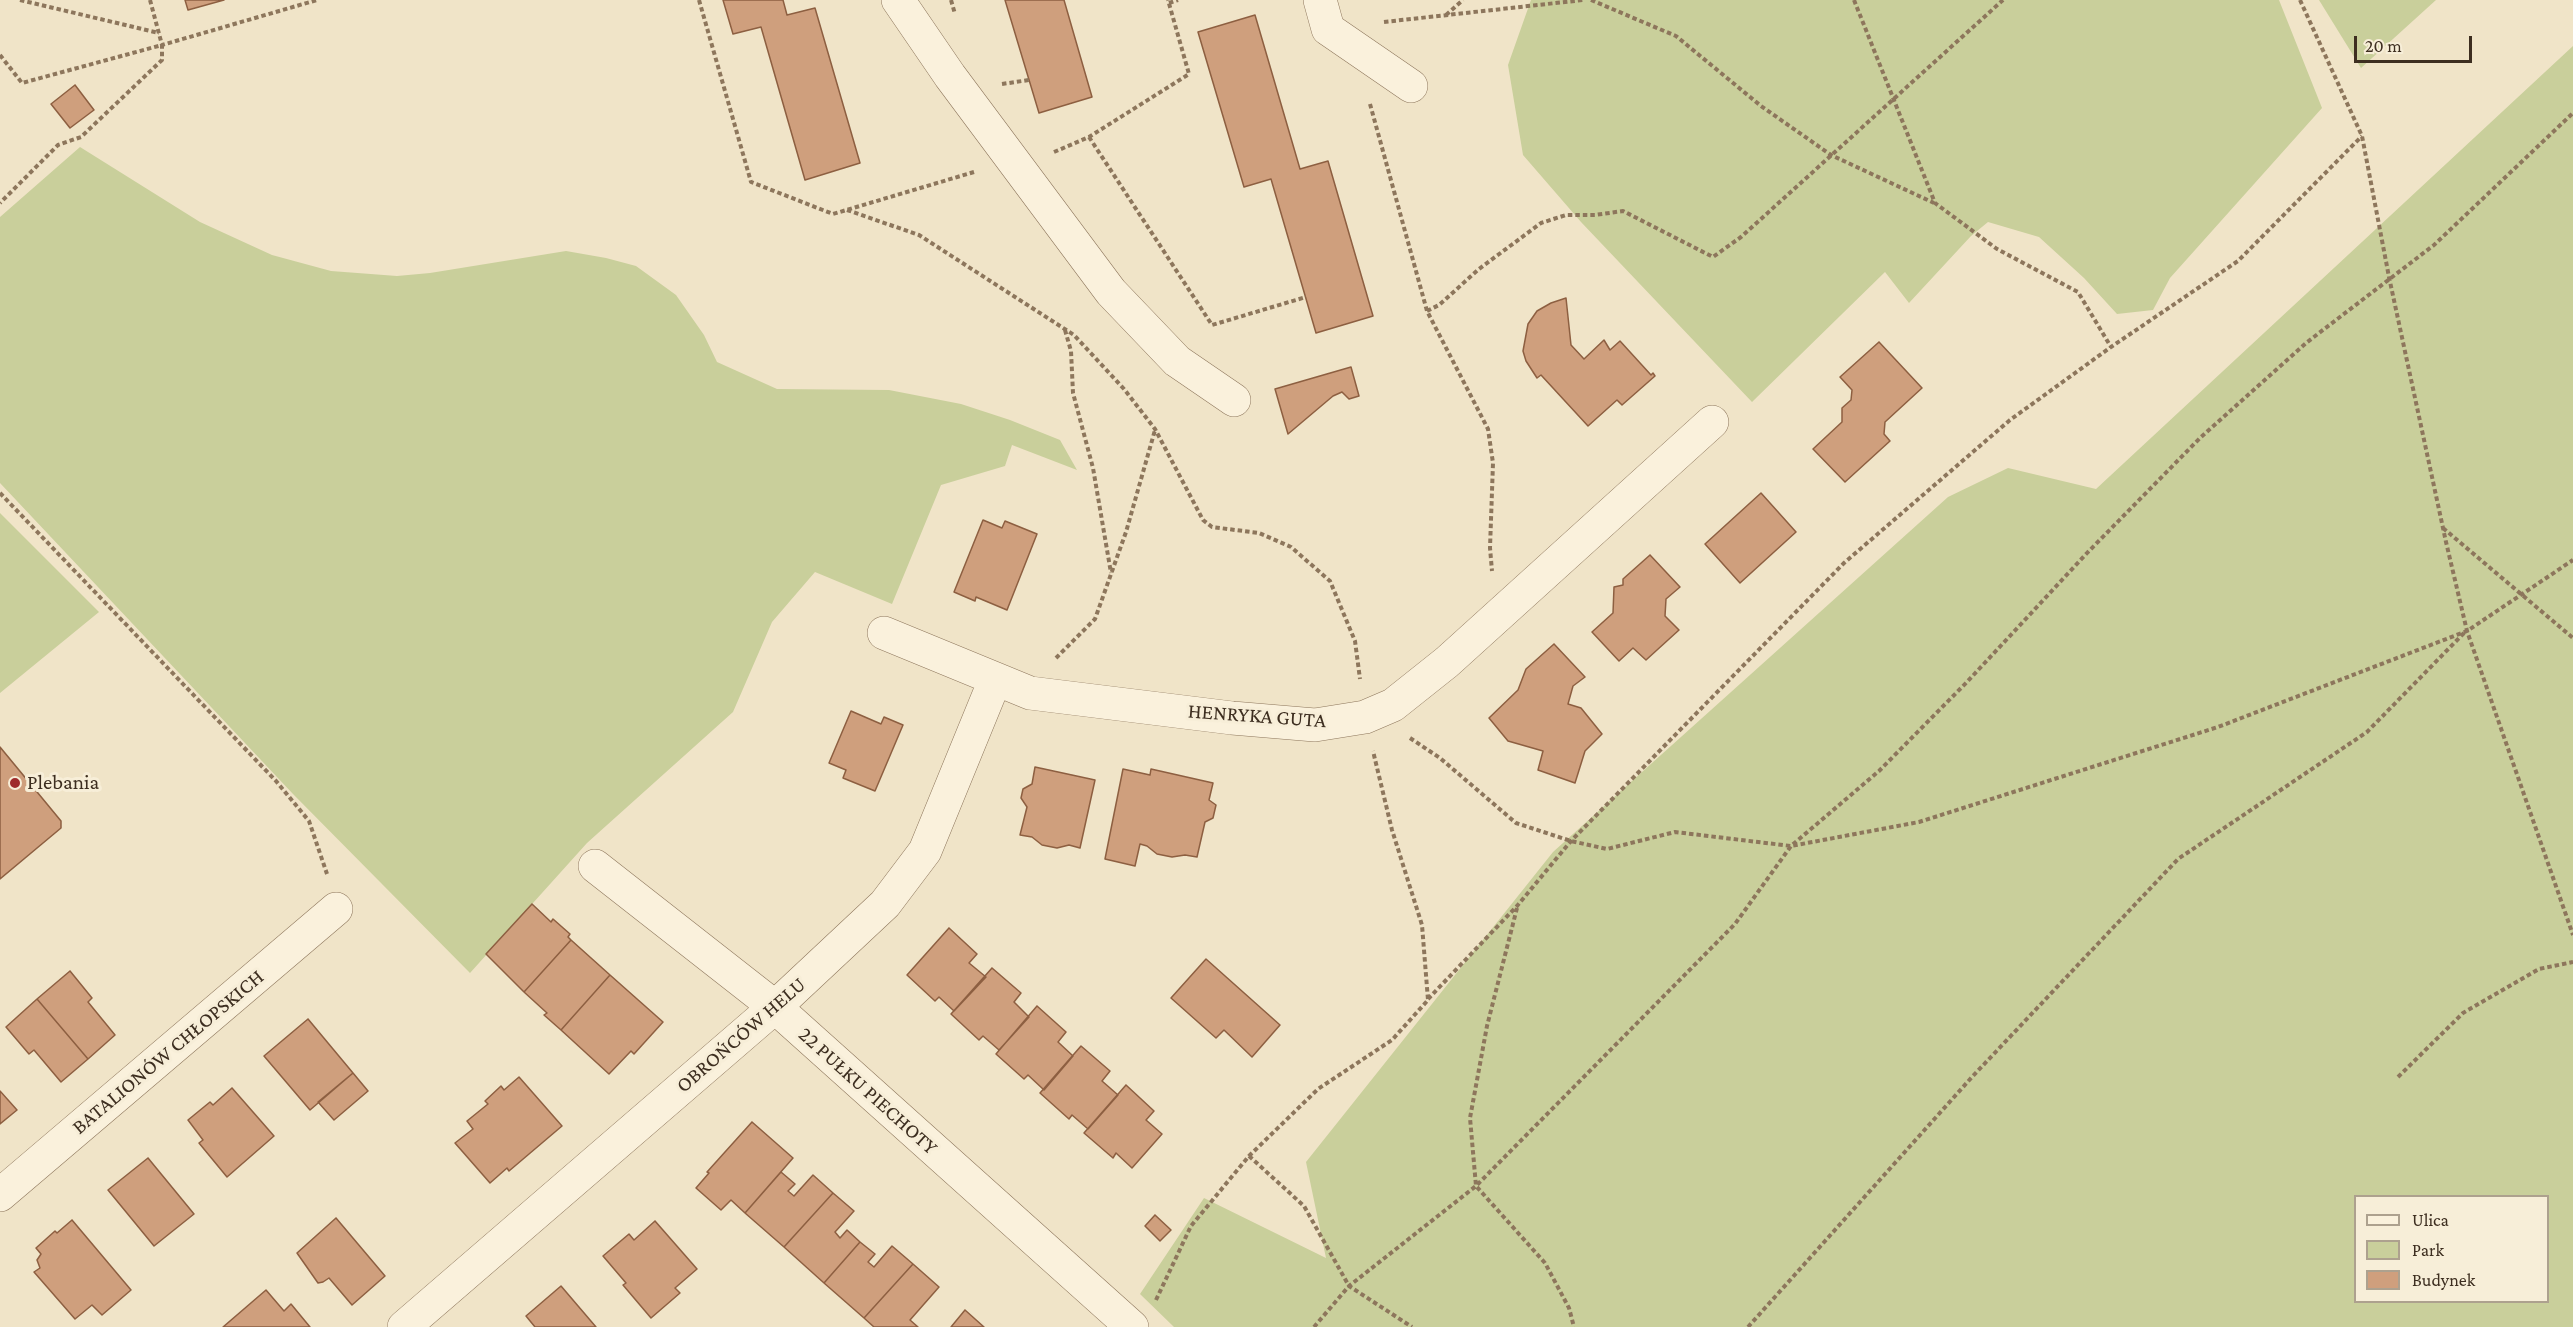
<!DOCTYPE html>
<meta charset="utf-8">
<style>
body{margin:0}
#map{position:relative;width:2573px;height:1327px;overflow:hidden;background:#f0e4c8;font-family:"Crimson Pro",serif}
canvas{display:block}
.legend{position:absolute;left:2354px;top:1195px;width:195px;height:108px;box-sizing:border-box;background:#f7eed8;border:2px solid #ada18e;margin:0;padding:8px 10px;list-style:none;font-size:18px;color:#3d2e20}
.legend li{display:flex;align-items:center;gap:12px;height:30px}
.legend b{width:30px;border:2px solid #ada18e}
.scale{position:absolute;left:2354px;top:36px;width:118px;height:27px;box-sizing:border-box;border:3px solid #3d2e20;border-top:0;padding-left:8px;font-size:18px;line-height:21px;white-space:nowrap;color:#3d2e20;-webkit-text-stroke:4px #f7eed8;paint-order:stroke}
</style>
<div id="map">
<canvas width="2573" height="1327"></canvas>
<ul class="legend">
<li><b style="height:8px;background:#faf1dc"></b>Ulica</li>
<li><b style="height:16px;background:#c9cf9b"></b>Park</li>
<li><b style="height:16px;background:#cf9f7d"></b>Budynek</li>
</ul>
<div class="scale">20 m</div>
</div>
<script>
const ctx = document.querySelector('canvas').getContext('2d');
ctx.lineJoin = 'round';
function paint(path, color) { ctx.fillStyle = color; ctx.fill(path, 'evenodd'); }
const poly = rows => new Path2D(rows.map(r => 'M' + r).join(''));
function strokePath(path, color, width, dash) { ctx.strokeStyle = color; ctx.lineWidth = width; ctx.lineCap = dash ? 'butt' : 'round'; ctx.setLineDash(dash || []); ctx.stroke(path); }
function drawText(font, color, halo, rows, align = 'center') {
  ctx.font = font + ' "Crimson Pro",serif'; ctx.lineWidth = 6; ctx.setLineDash([]); ctx.textBaseline = 'middle'; ctx.strokeStyle = halo; ctx.fillStyle = color; for (const [text, x, y, turn = 0] of rows) {
    ctx.save(); ctx.translate(x, y); ctx.rotate((+turn || 0) * Math.PI / 180); ctx.textAlign = isNaN(turn) ? turn : align; if (halo) ctx.strokeText(text, 0, 0); ctx.fillText(text, 0, 0); ctx.restore();
  }
}
paint(poly([
 [1531,0,2279,0,2322,108,2170,278,2153,310,2117,314,2084,278,2039,237,1988,222,1971,236,1909,303,1885,272,1752,402,1581,222,1523,155,1508,65],
 [2319,0,2436,0,2361,68],
 [2573,46,2573,1327,1174,1327,1140,1294,1204,1198,1326,1258,1306,1162,1553,852,1948,497,2008,468,2096,489],
 [2356,1196,2548,1196,2548,1302,2356,1302],
 [80,147,200,222,272,255,331,271,397,276,430,273,566,251,606,258,636,266,676,295,704,335,717,362,777,389,889,390,961,404,1010,420,1060,440,1077,470,1012,445,1005,466,941,485,892,604,815,572,772,622,733,712,587,843,470,973,293,794,0,483,0,217],
 [0,513,99,612,0,693]
]), '#c9cf9b');
const building = poly([
 [185,0,224,0,188,10,185,0],
 [723,0,783,0,787,15,815,8,860,163,805,180,761,27,733,34,723,0],
 [1005,0,1064,0,1092,97,1039,113,1005,0],
 [1255,15,1300,169,1328,161,1373,316,1316,333,1271,179,1244,187,1198,32,1255,15],
 [75,85,94,110,70,128,51,104,75,85],
 [1566,298,1571,345,1584,359,1604,340,1610,350,1620,341,1651,375,1653,373,1655,376,1622,405,1617,400,1588,426,1541,375,1537,378,1526,361,1523,351,1528,324,1537,311,1551,303,1566,298],
 [1879,342,1922,388,1885,422,1884,434,1890,441,1845,482,1813,449,1842,422,1842,408,1851,400,1852,390,1840,377,1879,342],
 [1351,367,1359,396,1349,399,1342,392,1333,396,1288,434,1275,389,1351,367],
 [1761,493,1796,532,1740,583,1705,544,1761,493],
 [983,520,1002,528,1005,521,1037,534,1007,610,976,597,975,601,954,592,983,520],
 [1650,555,1680,587,1666,599,1665,616,1679,630,1646,660,1633,648,1619,661,1592,632,1613,613,1614,587,1623,585,1623,579,1650,555],
 [1554,644,1585,677,1573,686,1568,704,1581,708,1602,734,1585,751,1575,783,1538,770,1543,751,1508,741,1489,718,1518,690,1526,669,1554,644],
 [851,711,881,724,884,717,903,725,875,791,843,778,846,770,829,763,851,711],
 [0,747,61,821,61,828,0,879,0,747],
 [1035,767,1095,780,1080,848,1069,845,1057,848,1042,845,1032,837,1020,835,1027,807,1021,798,1023,789,1032,784,1035,767],
 [1123,769,1150,775,1151,769,1213,783,1209,800,1216,805,1213,818,1205,822,1197,857,1185,855,1172,857,1157,854,1147,846,1140,844,1135,866,1105,859,1123,769],
 [532,904,551,922,553,919,570,934,568,937,571,940,524,992,486,954,532,904],
 [949,928,977,954,969,963,986,977,954,1011,939,997,935,1001,907,975,949,928],
 [571,940,610,975,561,1030,544,1015,547,1013,524,992,571,940],
 [1206,959,1280,1025,1252,1057,1224,1030,1216,1038,1171,998,1206,959],
 [992,968,1021,993,1014,1002,1029,1017,999,1050,983,1036,979,1040,951,1014,992,968],
 [70,971,92,998,88,1002,115,1035,88,1059,37,999,70,971],
 [610,975,663,1022,634,1054,631,1051,609,1074,561,1030,610,975],
 [37,999,88,1059,61,1082,34,1050,29,1054,6,1027,37,999],
 [1037,1006,1066,1032,1058,1042,1073,1056,1044,1090,1028,1075,1024,1079,996,1054,1037,1006],
 [308,1019,353,1073,310,1110,264,1056,308,1019],
 [1081,1046,1110,1071,1102,1081,1118,1095,1088,1129,1072,1115,1069,1119,1040,1093,1081,1046],
 [353,1073,368,1091,334,1120,318,1102,353,1073],
 [519,1077,562,1126,509,1171,507,1168,490,1183,455,1143,473,1129,467,1121,488,1104,485,1101,501,1086,504,1090,519,1077],
 [1126,1085,1154,1111,1146,1120,1162,1134,1132,1168,1116,1153,1113,1158,1084,1133,1126,1085],
 [232,1088,274,1136,227,1177,199,1143,203,1140,188,1120,210,1102,213,1105,232,1088],
 [0,1091,17,1110,0,1124,0,1091],
 [752,1122,793,1158,745,1213,731,1200,721,1210,696,1188,709,1173,707,1172,752,1122],
 [148,1158,194,1214,154,1246,108,1190,148,1158],
 [781,1172,795,1184,788,1191,794,1196,813,1175,833,1193,784,1247,745,1213,781,1172],
 [833,1193,854,1211,835,1232,840,1238,847,1230,860,1242,824,1283,784,1247,833,1193],
 [1155,1215,1171,1230,1160,1241,1145,1226,1155,1215],
 [336,1218,385,1276,352,1305,329,1278,323,1282,318,1283,297,1253,336,1218],
 [72,1220,131,1290,102,1315,92,1305,75,1319,34,1272,40,1268,37,1260,41,1254,36,1248,55,1231,57,1233,72,1220],
 [655,1221,697,1269,675,1288,680,1293,651,1318,623,1285,626,1283,603,1256,629,1234,634,1240,655,1221],
 [860,1242,875,1254,868,1262,874,1267,892,1246,913,1264,864,1318,824,1283,860,1242],
 [913,1264,939,1287,910,1320,918,1327,874,1327,864,1318,913,1264],
 [561,1286,596,1327,535,1327,526,1316,561,1286],
 [266,1290,284,1311,291,1304,310,1327,223,1327,266,1290],
 [965,1310,984,1327,951,1327,965,1310]
]);
paint(building, '#cf9f7d');
strokePath(building, '#8d5f41', 1.5);
const minor = poly([
 [898,0,950,76,1111,292,1177,361,1234,400],
 [1320,0,1328,29,1411,86],
 [884,633,1030,693,1232,718,1315,725,1365,717,1393,705,1447,662,1712,422],
 [595,866,775,1007,1132,1327],
 [0,1195,336,909],
 [404,1327,775,1007,885,904,925,851,995,680]
]);
strokePath(minor, '#8d765c', 34);
strokePath(poly([
 [20,0,159,33],
 [150,0,162,45,317,0],
 [699,0,751,182,833,214,974,172],
 [951,0,955,14],
 [1591,0,1676,36,1761,106,1831,155,1934,203],
 [1854,0,1935,203,1997,249,2078,292,2111,347],
 [2300,0,2362,136,2389,277,2446,542,2467,631,2573,935],
 [1169,3,1178,0],
 [1446,15,1463,0],
 [1384,22,1583,0],
 [0,55,22,83,162,45,162,60,81,137,58,145,0,203],
 [1002,84,1029,80],
 [1370,104,1427,311,1488,429,1493,463,1490,548,1492,571],
 [1089,137,1212,325,1306,297],
 [1054,152,1089,137,1189,74,1168,0],
 [847,210,919,235,1074,335,1124,389,1155,429,1203,520,1212,527,1259,533,1291,547,1330,581,1355,641,1360,679],
 [1427,311,1439,305,1479,269,1541,223,1566,215,1595,215,1623,211,1713,257,1741,237,2003,0],
 [1065,330,1071,351,1073,393,1093,468,1111,573],
 [0,493,276,781,309,821,327,874],
 [2443,528,2573,638],
 [1056,658,1095,619,1126,532,1155,430],
 [1410,738,1440,758,1516,823,1571,841,1607,849,1675,832,1791,846,1919,822,2218,727,2467,631,2573,560],
 [1517,908,1487,1026,1470,1118,1476,1186,1545,1263,1569,1308,1574,1327],
 [1428,999,1517,906,1571,841,1844,563,2010,420,2111,347,2238,261,2362,136],
 [2398,1077,2463,1013,2539,969,2573,962],
 [1249,1156,1304,1206,1349,1286,1412,1327],
 [1156,1300,1191,1226,1249,1156,1318,1089,1392,1040,1428,1000,1422,925,1392,830,1373,751],
 [1314,1327,1349,1286,1476,1186,1735,924,1791,846,1879,771,1967,682,2088,552,2200,438,2306,343,2434,245,2573,113],
 [1748,1327,1972,1077,2178,859,2367,732,2464,633]
]), '#8d765c', 4, [4.5, 3]);
strokePath(minor, '#faf1dc', 33);
for (const [x, y, r, color] of [
 [15,783,6,"#9e2a2b"]
]) { const dot = new Path2D(); dot.arc(x, y, r, 0, 2 * Math.PI); ctx.fillStyle = color; ctx.fill(dot); strokePath(dot, '#f7eed8', 2); }
drawText('21px', '#3d2e20', '#f7eed8', [
 ["HENRYKA GUTA",1257,716,4],
 ["OBROŃCÓW HELU",741,1035,-41],
 ["BATALIONÓW CHŁOPSKICH",168,1052,-40],
 ["22 PUŁKU PIECHOTY",868,1091,42]
]);
drawText('21px', '#3d2e20', '#f7eed8', [
 ["Plebania",27,783]
], 'left');
</script>
